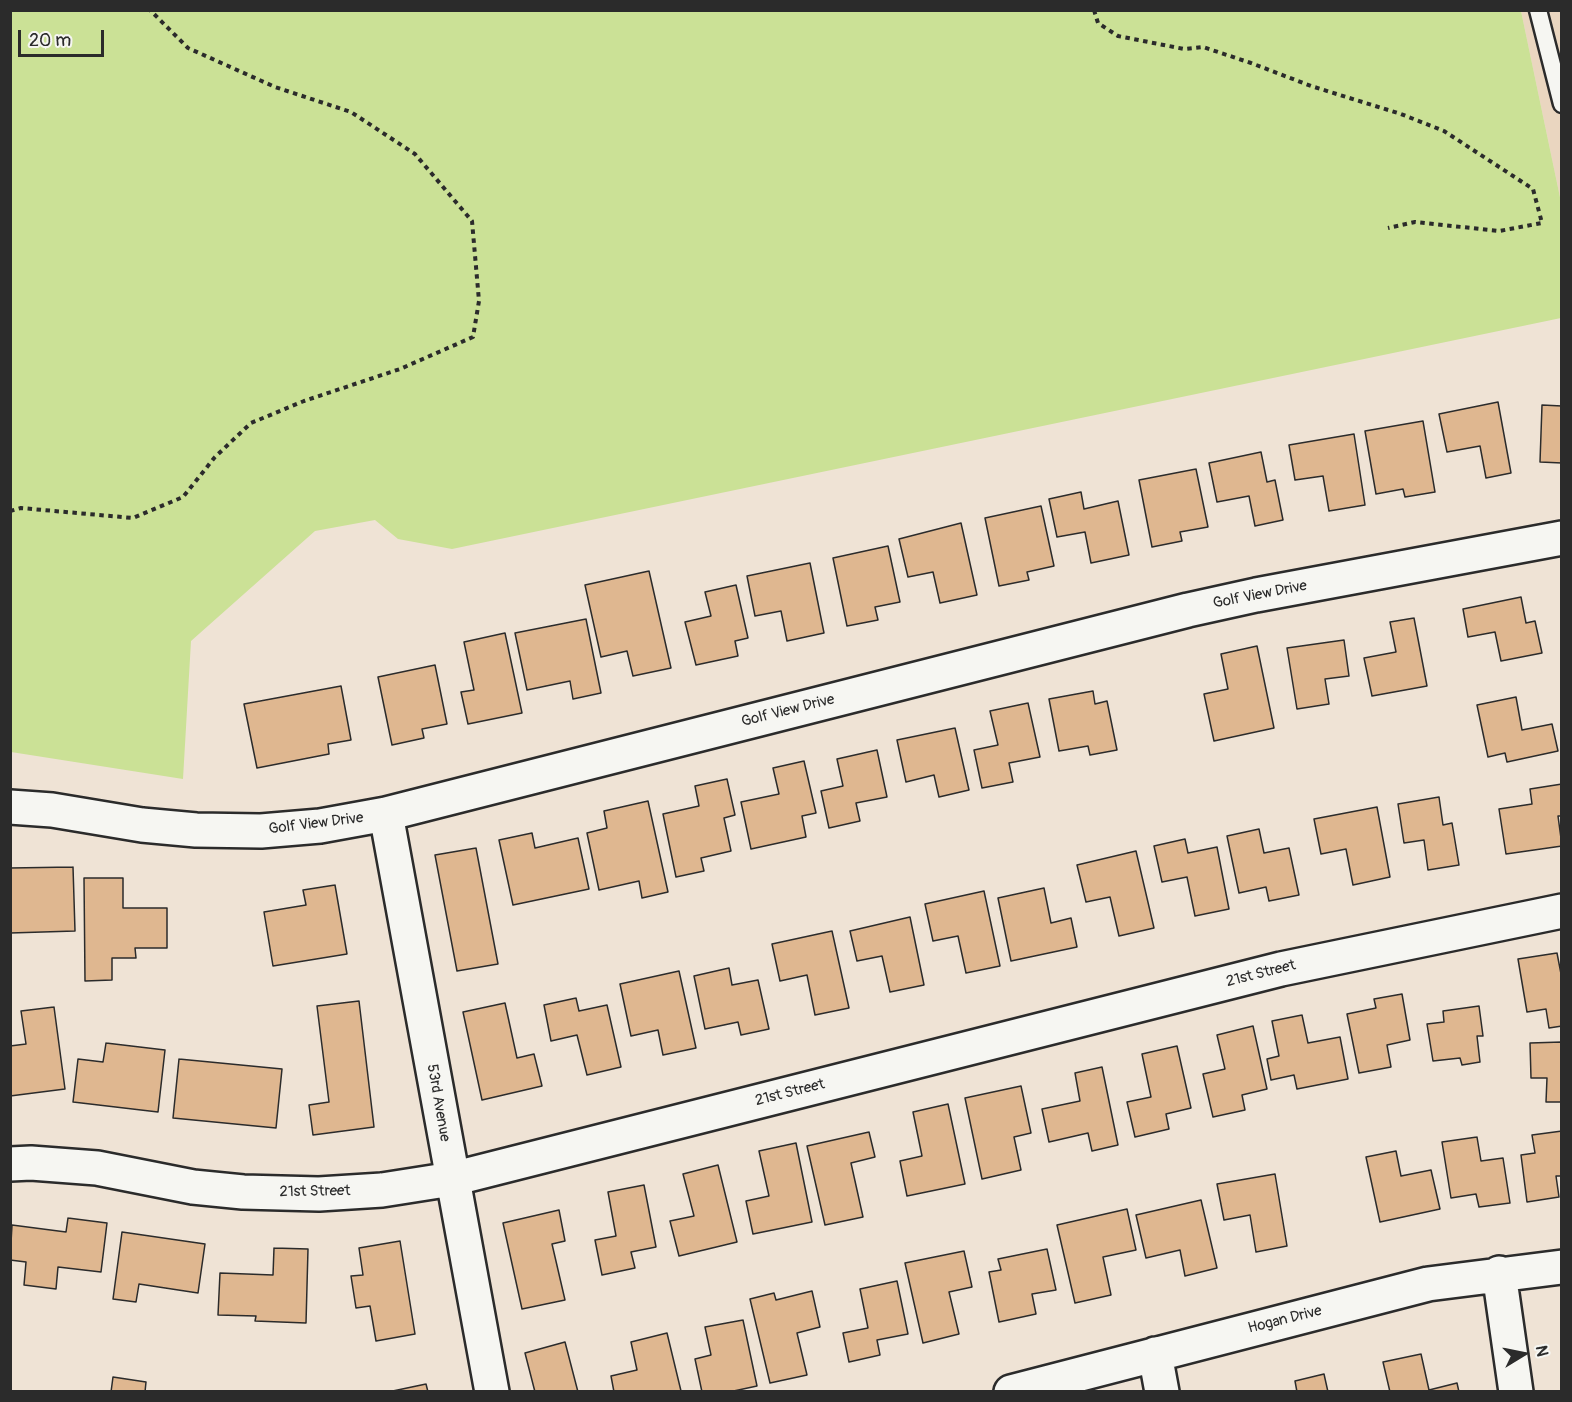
<!DOCTYPE html>
<style>
body{margin:0}
#map{position:relative;width:1572px;height:1402px;overflow:hidden;background:#efe3d5;font-family:Pangolin,sans-serif}
canvas{display:block}
.frame{position:absolute;inset:0;border:12px solid #2b2b2b;pointer-events:none}
.north{position:absolute;left:1494px;top:1324px;width:60px;height:60px;-webkit-text-stroke:4px #f6f6f2;paint-order:stroke;rotate:80deg;font-size:16px;font-weight:700;line-height:24px;text-align:center;color:#2b2b2b}
.north::after{content:'';display:block;margin:auto;width:21px;height:27px;background:#2b2b2b;clip-path:polygon(50% 0,100% 100%,50% 72%,0 100%)}
.scale{position:absolute;left:18px;top:30px;width:86px;height:27px;box-sizing:border-box;border:3px solid #2b2b2b;border-top:0;padding-left:8px;font-size:18px;line-height:21px;white-space:nowrap;color:#2b2b2b;-webkit-text-stroke:4px #f6f6f2;paint-order:stroke}
</style>
<div id="map">
<canvas width="1572" height="1402"></canvas>
<div class="frame"></div>
<div class="north">N</div>
<div class="scale">20 m</div>
</div>
<script>
const ctx = document.querySelector('canvas').getContext('2d');
ctx.lineJoin = 'round';
function paint(path, color) { ctx.fillStyle = color; ctx.fill(path, 'evenodd'); }
const poly = rows => new Path2D(rows.map(r => 'M' + r).join(''));
function strokePath(path, color, width, dash) { ctx.strokeStyle = color; ctx.lineWidth = width; ctx.lineCap = dash ? 'butt' : 'round'; ctx.setLineDash(dash || []); ctx.stroke(path); }
function drawText(font, color, halo, rows, align = 'center') {
  ctx.font = font + ' Pangolin,sans-serif'; ctx.lineWidth = 6; ctx.setLineDash([]); ctx.textBaseline = 'middle'; ctx.strokeStyle = halo; ctx.fillStyle = color; for (const [text, x, y, turn = 0] of rows) {
    ctx.save(); ctx.translate(x, y); ctx.rotate((+turn || 0) * Math.PI / 180); ctx.textAlign = isNaN(turn) ? turn : align; if (halo) ctx.strokeText(text, 0, 0); ctx.fillText(text, 0, 0); ctx.restore();
  }
}
paint(poly([
 [1521,11,1561,11,1561,202]
]), '#ead6c0');
paint(poly([
 [10,11,1521,11,1561,202,1561,318,452,549,398,539,375,520,315,531,191,641,183,779,11,752]
]), '#cbe196');
const building = poly([
 [1498,402,1511,473,1486,478,1480,446,1447,452,1439,414,1498,402],
 [1542,405,1562,406,1562,463,1540,462,1542,405],
 [1423,421,1435,492,1405,497,1403,489,1376,494,1365,431,1423,421],
 [1354,434,1365,505,1329,511,1323,476,1295,480,1289,445,1354,434],
 [1261,452,1267,482,1275,480,1283,520,1255,526,1249,496,1217,502,1209,463,1261,452],
 [1196,469,1208,527,1180,532,1182,541,1152,547,1139,480,1196,469],
 [1081,492,1084,509,1118,501,1129,555,1091,563,1085,532,1057,537,1049,499,1081,492],
 [1041,506,1054,566,1027,572,1029,580,999,586,985,518,1041,506],
 [961,523,977,595,940,603,933,572,908,577,899,539,961,523],
 [888,546,900,602,875,607,878,620,847,626,833,558,888,546],
 [810,563,824,633,787,641,781,611,755,616,747,576,810,563],
 [649,571,671,668,633,676,627,651,601,657,585,585,649,571],
 [736,585,748,638,735,641,738,656,696,665,685,622,711,616,705,592,736,585],
 [1521,597,1526,623,1535,621,1542,653,1501,661,1495,632,1468,637,1463,609,1521,597],
 [1414,618,1427,686,1372,696,1364,658,1396,652,1390,622,1414,618],
 [586,619,601,693,573,699,570,681,527,690,515,633,586,619],
 [505,633,522,713,468,724,461,692,474,690,464,642,505,633],
 [1344,640,1349,676,1325,679,1329,704,1297,709,1287,648,1344,640],
 [1257,646,1274,728,1214,741,1204,694,1228,689,1221,654,1257,646],
 [435,665,447,724,422,729,424,738,392,745,378,677,435,665],
 [341,686,351,740,328,744,329,754,257,768,244,704,341,686],
 [1093,691,1095,704,1107,701,1117,750,1090,755,1088,746,1059,751,1049,699,1093,691],
 [1516,697,1522,730,1552,724,1558,751,1507,762,1505,753,1488,757,1477,705,1516,697],
 [1028,703,1040,757,1009,763,1013,782,982,788,974,750,998,745,990,711,1028,703],
 [955,728,969,790,939,797,934,775,906,782,897,740,955,728],
 [877,750,887,797,856,803,860,821,829,828,821,791,843,786,837,759,877,750],
 [804,761,816,813,802,816,806,837,751,849,741,802,779,794,773,768,804,761],
 [727,779,735,815,724,818,731,851,701,858,704,871,676,877,663,814,699,806,695,786,727,779],
 [1562,784,1562,816,1558,816,1562,846,1506,854,1499,809,1532,804,1530,789,1562,784],
 [1439,797,1443,825,1452,823,1459,865,1428,870,1424,840,1404,843,1398,804,1439,797],
 [648,801,668,892,642,898,639,881,599,890,587,833,607,828,604,811,648,801],
 [1377,807,1390,877,1353,885,1346,849,1321,854,1314,819,1377,807],
 [1259,829,1264,853,1289,848,1299,895,1269,901,1266,887,1239,893,1227,836,1259,829],
 [532,833,535,848,578,838,589,889,513,905,499,840,532,833],
 [1185,839,1188,853,1217,847,1229,909,1195,916,1187,877,1162,882,1154,846,1185,839],
 [476,848,498,964,457,971,435,855,476,848],
 [1136,851,1154,928,1119,936,1110,897,1086,902,1077,865,1136,851],
 [73,867,75,931,10,933,10,868,73,867],
 [84,878,123,878,123,908,167,908,167,948,135,948,136,958,112,958,112,980,85,981,84,878],
 [335,885,347,954,273,966,264,912,306,905,303,890,335,885],
 [1044,888,1051,923,1071,918,1077,947,1011,961,998,898,1044,888],
 [984,891,1000,966,966,973,958,936,933,941,925,904,984,891],
 [910,917,924,985,890,992,882,956,857,961,850,931,910,917],
 [832,931,849,1008,815,1015,807,975,780,981,772,944,832,931],
 [1557,953,1562,979,1562,1026,1549,1028,1546,1009,1527,1012,1518,959,1557,953],
 [729,968,732,985,758,980,769,1029,741,1035,738,1022,705,1029,694,976,729,968],
 [679,971,696,1048,663,1055,658,1030,631,1036,620,984,679,971],
 [1402,994,1410,1040,1387,1045,1391,1067,1359,1073,1347,1014,1376,1008,1374,999,1402,994],
 [576,998,579,1011,607,1005,621,1067,587,1075,577,1035,551,1041,544,1005,576,998],
 [359,1001,374,1127,313,1135,309,1105,329,1102,317,1006,359,1001],
 [505,1003,517,1058,534,1054,542,1086,482,1100,463,1012,505,1003],
 [1479,1006,1483,1036,1477,1036,1480,1062,1462,1065,1460,1058,1433,1061,1427,1024,1444,1022,1443,1011,1479,1006],
 [54,1007,65,1089,10,1096,10,1046,26,1044,21,1011,54,1007],
 [1302,1015,1308,1043,1340,1037,1348,1079,1297,1089,1294,1075,1271,1080,1267,1059,1279,1056,1272,1021,1302,1015],
 [1253,1026,1267,1089,1242,1095,1245,1110,1213,1117,1203,1074,1225,1069,1217,1035,1253,1026],
 [1562,1042,1562,1102,1546,1102,1547,1078,1531,1078,1530,1043,1562,1042],
 [106,1043,165,1050,158,1112,73,1102,78,1059,103,1062,106,1043],
 [1177,1046,1191,1108,1166,1114,1169,1129,1135,1137,1127,1102,1151,1097,1142,1054,1177,1046],
 [179,1059,282,1069,276,1128,173,1118,179,1059],
 [1102,1067,1118,1145,1092,1151,1088,1133,1049,1142,1042,1109,1080,1101,1075,1073,1102,1067],
 [1021,1086,1031,1133,1014,1137,1021,1170,982,1179,965,1098,1021,1086],
 [948,1104,965,1184,907,1196,900,1161,922,1156,913,1112,948,1104],
 [1562,1131,1562,1176,1556,1176,1559,1197,1527,1202,1521,1155,1535,1153,1532,1135,1562,1131],
 [869,1132,875,1157,851,1163,863,1217,825,1225,807,1146,869,1132],
 [1477,1137,1481,1161,1503,1158,1510,1203,1479,1207,1476,1194,1451,1198,1442,1142,1477,1137],
 [796,1143,812,1222,753,1234,746,1201,769,1196,759,1151,796,1143],
 [1396,1151,1401,1176,1431,1170,1440,1209,1380,1222,1366,1157,1396,1151],
 [718,1165,737,1242,679,1256,670,1221,694,1216,683,1174,718,1165],
 [1275,1174,1287,1246,1256,1252,1250,1215,1224,1220,1217,1184,1275,1174],
 [644,1185,656,1247,631,1252,635,1268,602,1275,595,1240,616,1236,608,1192,644,1185],
 [1201,1200,1217,1268,1185,1276,1180,1250,1146,1258,1136,1215,1201,1200],
 [1127,1209,1136,1250,1103,1257,1111,1295,1075,1303,1057,1225,1127,1209],
 [559,1210,565,1241,552,1244,565,1300,522,1309,503,1223,559,1210],
 [68,1218,107,1223,101,1272,58,1267,56,1289,24,1285,26,1262,10,1260,12,1225,66,1232,68,1218],
 [122,1232,205,1244,198,1293,139,1284,136,1302,113,1299,122,1232],
 [400,1241,415,1334,376,1341,370,1306,356,1308,351,1276,363,1275,359,1248,400,1241],
 [274,1248,308,1249,306,1323,255,1321,256,1316,218,1315,220,1273,273,1275,274,1248],
 [1047,1249,1056,1290,1032,1294,1036,1314,999,1322,989,1272,1001,1270,998,1259,1047,1249],
 [964,1251,972,1287,949,1292,959,1334,923,1343,905,1263,964,1251],
 [897,1281,908,1334,877,1340,880,1355,849,1362,843,1333,868,1328,860,1289,897,1281],
 [812,1291,820,1327,797,1333,807,1375,770,1383,750,1299,774,1293,776,1300,812,1291],
 [743,1320,757,1386,729,1392,702,1392,695,1359,711,1355,705,1327,743,1320],
 [667,1333,681,1391,614,1392,611,1376,637,1370,631,1342,667,1333],
 [565,1342,578,1392,535,1392,525,1353,565,1342],
 [1421,1354,1429,1390,1457,1383,1459,1392,1390,1392,1383,1362,1421,1354],
 [1324,1374,1328,1392,1297,1392,1295,1381,1324,1374],
 [113,1377,146,1382,145,1392,111,1392,113,1377],
 [426,1384,428,1392,388,1392,426,1384]
]);
paint(building, '#dfb790');
strokePath(building, '#2b2b2b', 1.5);
const lane = poly([
 [1538,10,1562,104]
]);
const street = poly([
 [10,807,52,810,142,825,196,830,261,831,320,826,386,814,1188,610,1256,595,1562,538],
 [386,814,492,1392],
 [10,1164,31,1163,97,1168,193,1187,243,1192,319,1194,382,1190,452,1179,1281,969,1562,911],
 [1499,1273,1516,1392],
 [1155,1354,1162,1392],
 [1011,1392,1428,1284,1562,1267]
]);
strokePath(lane, '#2b2b2b', 21);
strokePath(street, '#2b2b2b', 38);
strokePath(poly([
 [1094,10,1098,23,1118,36,1184,49,1203,47,1251,63,1311,86,1401,114,1444,131,1533,189,1542,223,1499,231,1415,222,1388,228],
 [10,511,21,508,133,518,183,497,215,457,251,423,304,401,400,369,473,337,479,301,472,221,415,154,351,112,275,87,188,48,150,10]
]), '#2b2b2b', 4, [4.5, 4.5]);
strokePath(lane, '#f6f6f2', 16);
strokePath(street, '#f6f6f2', 33);
drawText('15px', '#2b2b2b', '#f6f6f2', [
 ["Golf View Drive",1260,595,-11],
 ["Golf View Drive",788,711,-14],
 ["Golf View Drive",316,824,-7],
 ["21st Street",1261,974,-14],
 ["21st Street",790,1093,-14],
 ["53rd Avenue",438,1103,80],
 ["21st Street",315,1192,-1],
 ["Hogan Drive",1285,1320,-14]
]);
</script>
